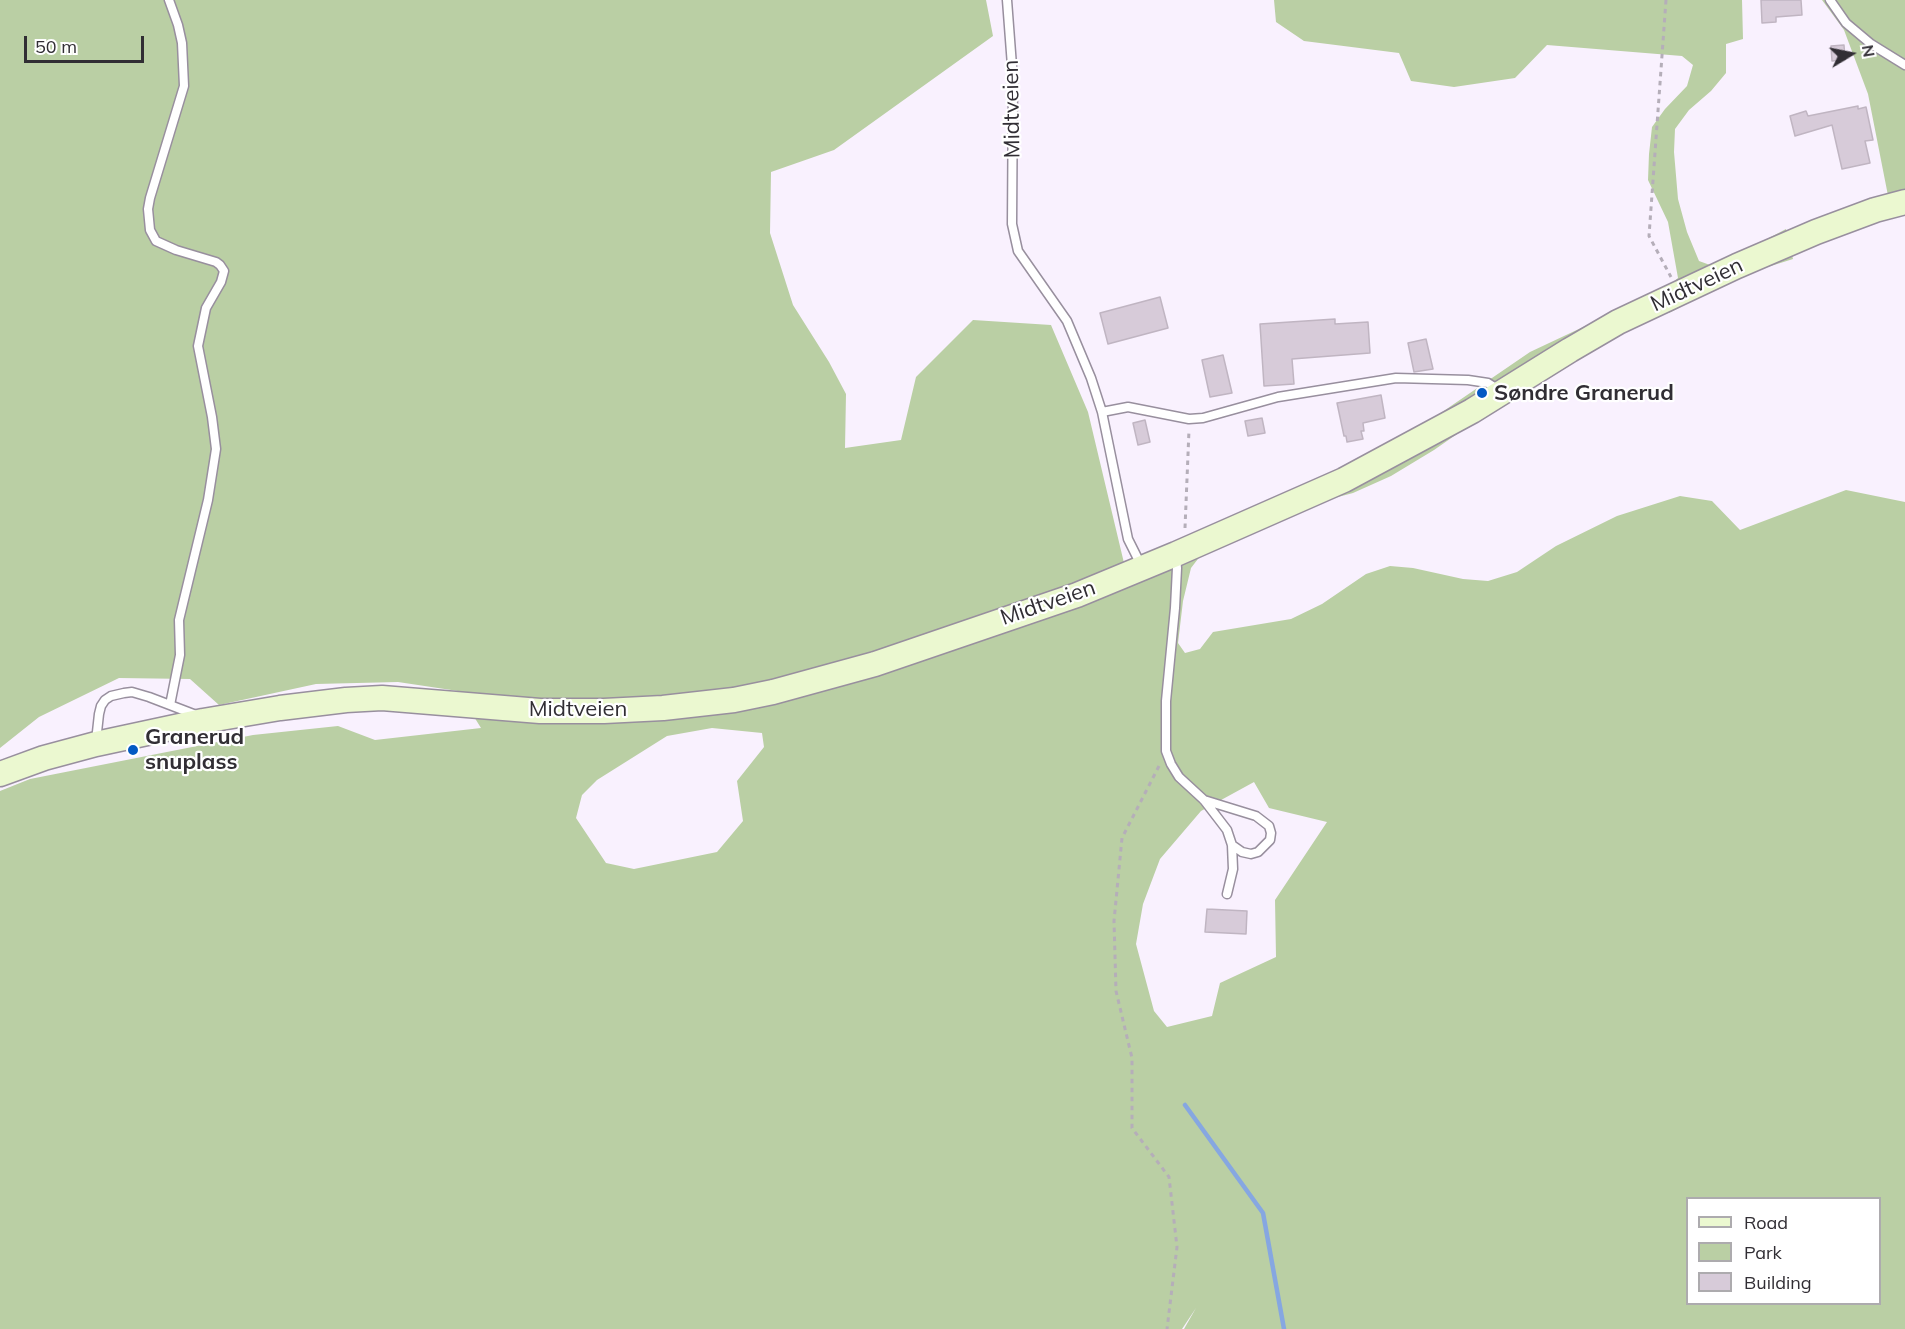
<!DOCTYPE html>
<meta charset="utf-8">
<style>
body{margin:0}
#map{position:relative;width:1905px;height:1329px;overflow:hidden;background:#f9f1fe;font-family:Mulish,sans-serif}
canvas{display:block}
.legend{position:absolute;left:1686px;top:1197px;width:195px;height:108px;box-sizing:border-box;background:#fff;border:2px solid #adabae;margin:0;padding:8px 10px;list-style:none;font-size:18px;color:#312e34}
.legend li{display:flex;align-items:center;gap:12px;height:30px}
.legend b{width:30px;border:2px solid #adabae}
.north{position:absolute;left:1821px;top:24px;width:60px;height:60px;-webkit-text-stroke:4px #fff;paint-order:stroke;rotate:80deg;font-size:16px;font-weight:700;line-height:24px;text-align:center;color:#312e34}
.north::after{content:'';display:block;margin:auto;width:21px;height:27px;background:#312e34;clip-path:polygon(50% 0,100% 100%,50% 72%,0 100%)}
.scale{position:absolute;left:24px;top:36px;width:120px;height:27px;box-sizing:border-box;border:3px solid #312e34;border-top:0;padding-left:8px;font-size:18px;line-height:21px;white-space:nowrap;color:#312e34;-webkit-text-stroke:4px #fff;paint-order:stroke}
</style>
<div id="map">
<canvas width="1905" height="1329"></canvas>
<ul class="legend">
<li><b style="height:8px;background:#ebf8d0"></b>Road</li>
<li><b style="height:16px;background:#bacfa4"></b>Park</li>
<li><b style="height:16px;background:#d7cbd9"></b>Building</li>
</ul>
<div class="north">N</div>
<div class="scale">50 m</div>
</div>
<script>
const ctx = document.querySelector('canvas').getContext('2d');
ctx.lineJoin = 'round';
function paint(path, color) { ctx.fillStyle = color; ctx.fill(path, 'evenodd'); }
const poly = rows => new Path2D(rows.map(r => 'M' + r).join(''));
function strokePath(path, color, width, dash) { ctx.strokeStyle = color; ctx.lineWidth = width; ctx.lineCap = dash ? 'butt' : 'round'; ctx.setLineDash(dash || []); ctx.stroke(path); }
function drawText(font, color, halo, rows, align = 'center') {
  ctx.font = font + ' Mulish,sans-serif'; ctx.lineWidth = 4.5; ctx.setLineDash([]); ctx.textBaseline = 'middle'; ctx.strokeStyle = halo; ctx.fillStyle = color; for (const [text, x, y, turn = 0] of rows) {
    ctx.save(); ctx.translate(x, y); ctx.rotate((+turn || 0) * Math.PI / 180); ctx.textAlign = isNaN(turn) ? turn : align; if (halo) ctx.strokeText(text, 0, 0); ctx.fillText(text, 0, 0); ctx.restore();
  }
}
paint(poly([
 [0,0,986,0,993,36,834,150,771,172,770,233,793,305,829,362,846,394,845,448,901,440,916,377,973,320,1051,325,1088,412,1124,563,1176,545,1391,447,1530,352,1666,288,1678,278,1668,222,1648,180,1649,154,1652,127,1665,109,1687,86,1693,65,1682,56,1547,45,1515,78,1454,87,1411,81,1399,53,1304,41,1276,22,1274,0,1742,0,1743,39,1726,44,1726,73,1711,91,1689,110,1675,129,1674,152,1678,199,1687,232,1699,261,1710,265,1750,248,1786,229,1793,259,1736,277,1671,312,1646,320,1509,398,1434,450,1391,476,1353,493,1323,501,1201,555,1191,568,1183,601,1178,643,1185,653,1200,649,1213,632,1291,619,1322,604,1366,574,1390,566,1413,568,1463,579,1488,581,1517,572,1556,546,1617,516,1680,496,1712,501,1740,530,1846,490,1905,502,1905,1329,1184,1329,1196,1308,1182,1329,0,1329,0,791,30,779,253,735,338,726,375,740,481,728,458,691,398,682,316,684,219,705,190,679,119,678,39,717,0,748],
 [712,728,762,733,764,747,737,781,743,821,717,852,634,869,606,863,576,818,582,795,597,780,667,736],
 [1254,782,1269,808,1327,822,1275,900,1276,957,1220,983,1212,1016,1167,1027,1154,1011,1136,944,1143,904,1160,859,1201,811],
 [1688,1198,1880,1198,1880,1304,1688,1304],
 [1822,0,1905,0,1905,203,1891,208,1893,221,1868,94,1844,30]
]), '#bacfa4');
strokePath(poly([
 [1185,1105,1263,1213,1284,1329]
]), '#86a7e1', 4.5);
const building = poly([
 [1761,0,1801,0,1802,15,1776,17,1776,22,1762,23,1761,0],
 [1844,45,1845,60,1832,61,1831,46,1844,45],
 [1858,106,1858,109,1866,107,1873,140,1865,141,1870,163,1842,169,1832,125,1795,136,1790,116,1806,111,1808,116,1858,106],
 [1160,297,1168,328,1108,344,1100,313,1160,297],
 [1335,319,1335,324,1368,322,1370,353,1292,359,1294,384,1264,386,1260,324,1335,319],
 [1426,339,1433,369,1414,372,1408,343,1426,339],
 [1223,355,1232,393,1210,397,1202,360,1223,355],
 [1381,395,1385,418,1363,423,1364,431,1361,431,1363,439,1347,442,1346,436,1344,436,1337,403,1381,395],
 [1262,418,1265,433,1248,436,1245,421,1262,418],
 [1145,420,1150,442,1138,445,1133,423,1145,420],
 [1207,909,1247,911,1246,934,1205,932,1207,909]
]);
paint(building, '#d7cbd9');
strokePath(building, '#c0b5c2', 1.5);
const lane = poly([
 [169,0,178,25,182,43,184,86,150,198,148,209,150,230,156,241,176,250,216,262,220,265,224,271,221,282,206,308,198,346,212,417,216,449,208,500,179,620,180,655,170,705],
 [1007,0,1013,79,1012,224,1018,251,1067,321,1091,378,1102,412,1128,539,1141,565],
 [1830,0,1846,23,1871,44,1905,65],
 [1102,412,1128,407,1189,419,1203,418,1278,397,1396,378,1468,380,1488,383,1499,390],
 [1176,557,1177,568,1175,608,1166,701,1166,751,1171,764,1179,777,1204,800,1227,830,1232,845,1233,869,1227,894],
 [96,741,99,714,101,706,105,700,111,696,124,693,132,692,149,697,196,715],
 [1204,800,1256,816,1269,826,1271,833,1270,840,1258,852,1251,854,1242,852,1232,845]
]);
const secondary = poly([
 [0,774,44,758,96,744,203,721,280,708,346,700,382,698,540,711,604,711,663,708,734,700,773,692,875,664,1077,595,1176,554,1344,480,1472,411,1570,350,1618,322,1737,266,1816,232,1875,210,1905,202]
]);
strokePath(lane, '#988f9e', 11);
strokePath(secondary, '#988f9e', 27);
strokePath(poly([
 [1666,0,1649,236,1671,277],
 [1185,528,1189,430],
 [1159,766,1122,838,1114,921,1116,991,1132,1058,1132,1128,1169,1177,1177,1247,1167,1329]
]), '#b5aeb9', 3, [4.5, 4.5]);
strokePath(lane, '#fff', 8);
strokePath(secondary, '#ebf8d0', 24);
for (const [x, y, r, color] of [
 [1482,393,6,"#0359c3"],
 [133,750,6,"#0359c3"]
]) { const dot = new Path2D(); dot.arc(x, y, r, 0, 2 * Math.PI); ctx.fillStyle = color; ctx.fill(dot); strokePath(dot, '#fff', 2); }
drawText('22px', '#312e34', '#fff', [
 ["Midtveien",1012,109,-91],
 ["Midtveien",1697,285,-25],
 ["Midtveien",1048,603,-19],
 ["Midtveien",578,709]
]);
drawText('bold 22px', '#312e34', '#fff', [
 ["Søndre Granerud",1494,393],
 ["Granerud",145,737],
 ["snuplass",145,762]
], 'left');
</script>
